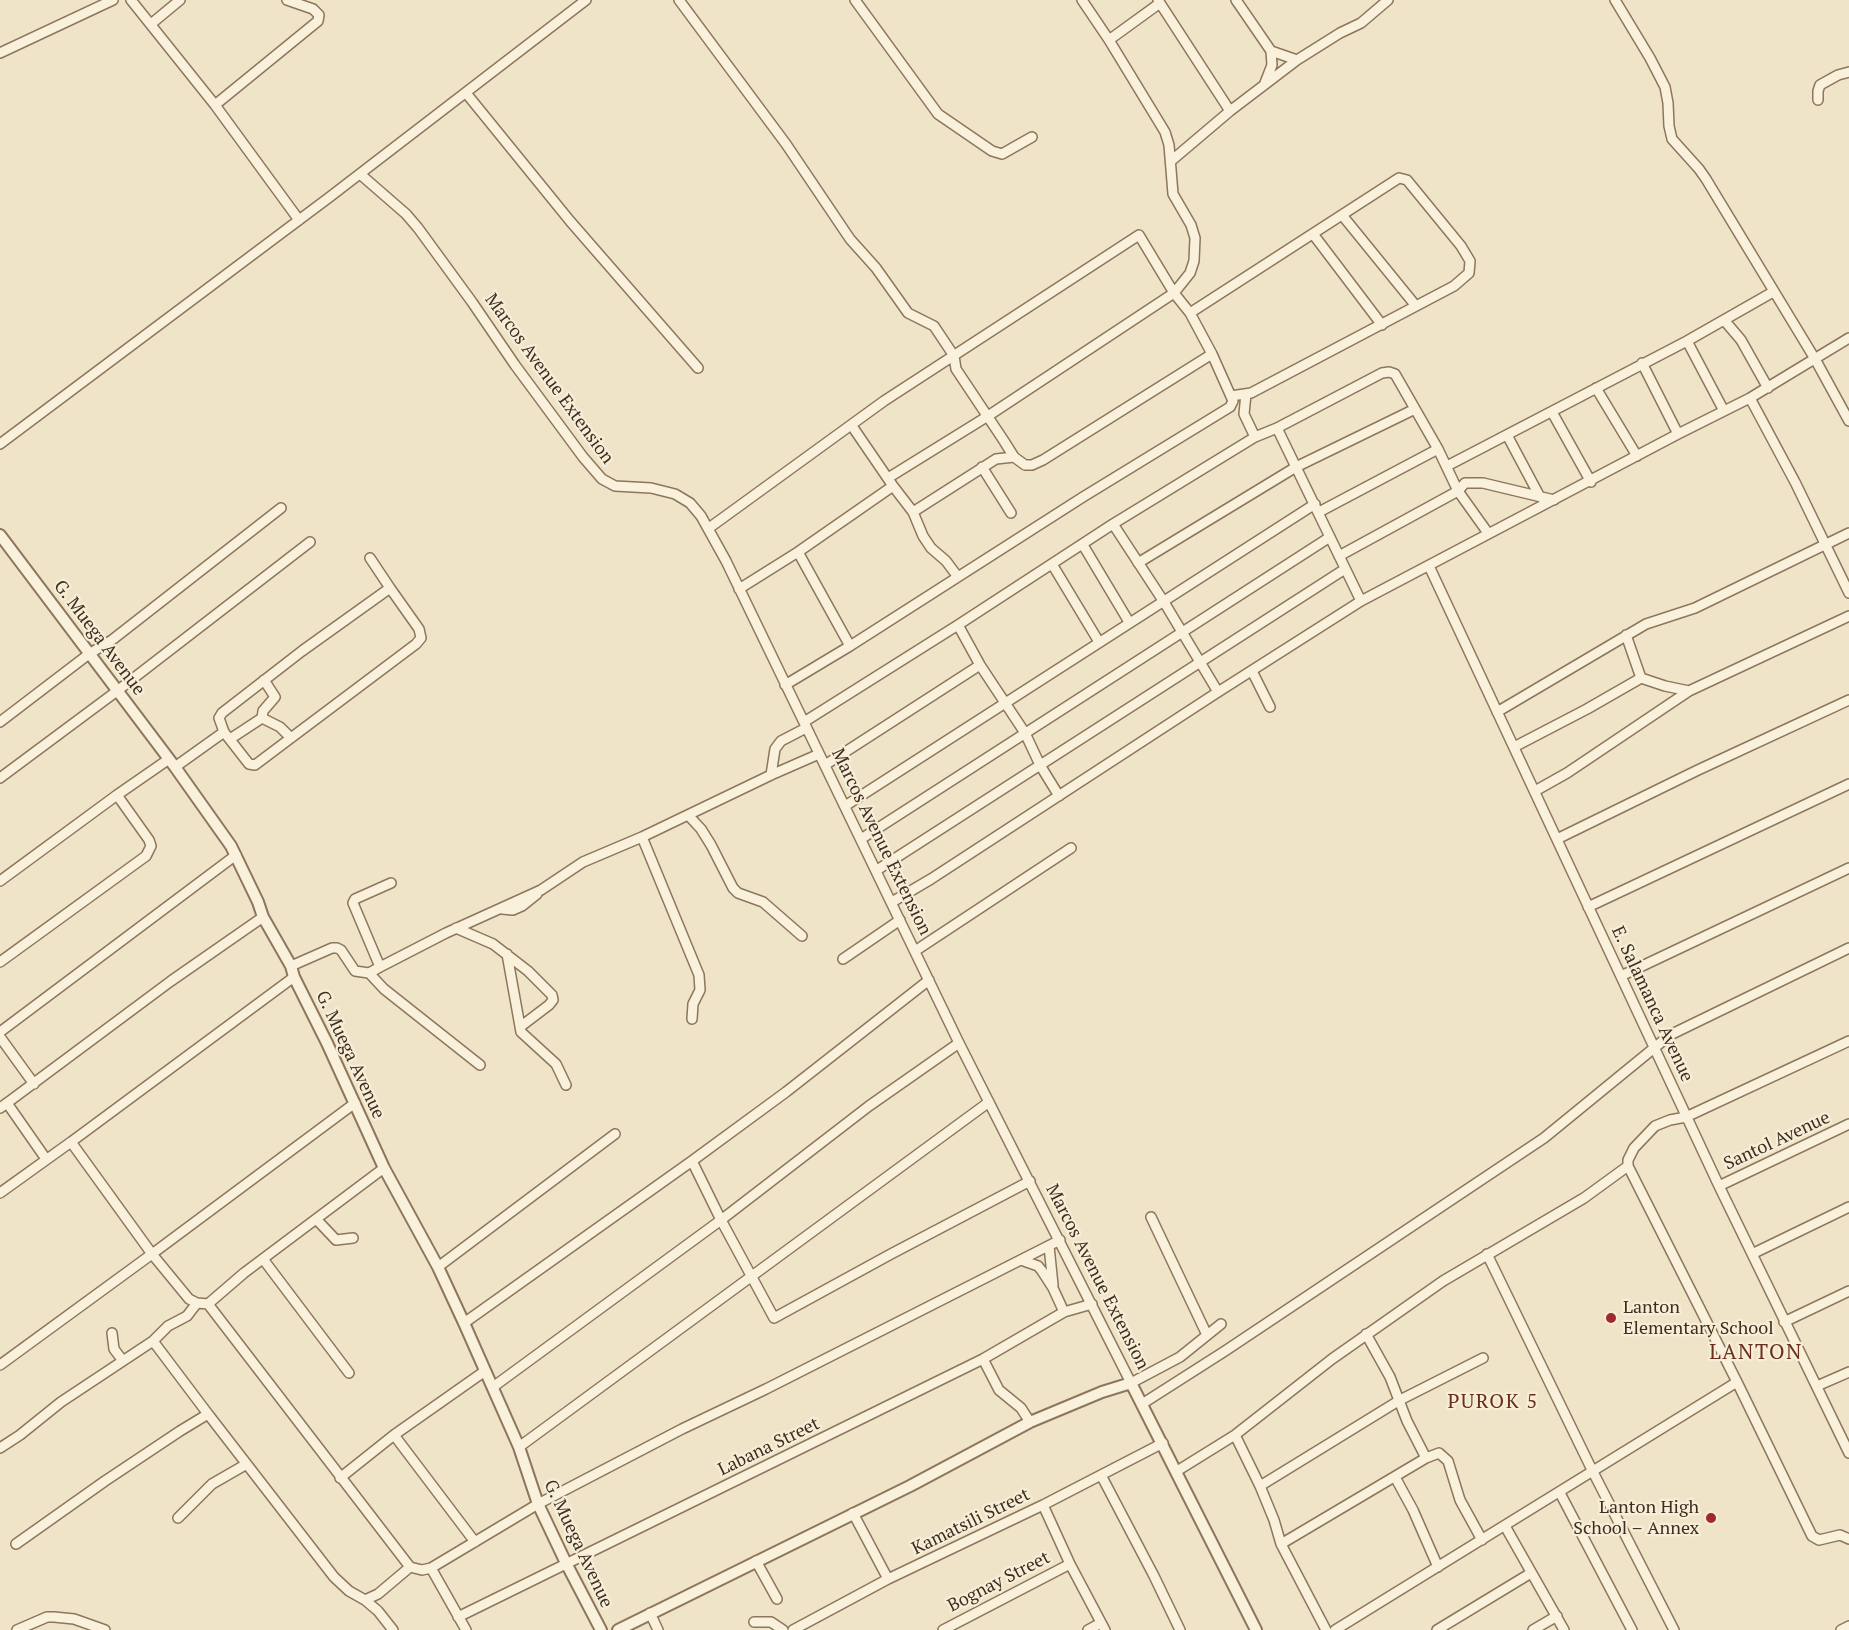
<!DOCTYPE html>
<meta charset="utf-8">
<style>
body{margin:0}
canvas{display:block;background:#f0e4c8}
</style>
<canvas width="1849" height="1630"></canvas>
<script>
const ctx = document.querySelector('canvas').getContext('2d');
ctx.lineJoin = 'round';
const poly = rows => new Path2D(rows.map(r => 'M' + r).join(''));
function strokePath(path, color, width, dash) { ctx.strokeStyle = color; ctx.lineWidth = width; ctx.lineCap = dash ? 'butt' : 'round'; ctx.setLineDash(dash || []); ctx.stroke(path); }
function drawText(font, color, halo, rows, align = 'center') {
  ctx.font = font + ' "PT Serif",serif'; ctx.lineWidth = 4.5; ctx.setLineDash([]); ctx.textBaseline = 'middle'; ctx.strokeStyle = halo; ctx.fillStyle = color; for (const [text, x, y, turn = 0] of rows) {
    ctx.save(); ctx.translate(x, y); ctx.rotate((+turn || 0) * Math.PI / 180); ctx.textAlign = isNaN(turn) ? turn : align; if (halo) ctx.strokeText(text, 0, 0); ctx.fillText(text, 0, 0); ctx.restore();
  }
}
const minor = poly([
 [131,0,215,105,299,220],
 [679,0,786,144,850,239,876,268,908,313,934,326,954,356,956,369,1004,441,1014,457,1025,465,1032,465,1043,460,1212,354],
 [855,0,938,114,992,151,1002,154,1032,137],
 [1158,0,1230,111],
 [1236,0,1271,51,1297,60],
 [1615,0,1650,58,1665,87,1668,103,1669,126,1672,139,1699,169,1706,179,1815,359,1849,421],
 [151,24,180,0],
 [1109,40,1160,3],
 [0,53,113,0],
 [1265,83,1272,65,1271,51],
 [466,93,570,221,698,368],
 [1818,100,1818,91,1820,85,1838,75,1849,72],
 [215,105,318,21,319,15,313,9,287,0],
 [1171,161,1230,111,1297,60,1340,33,1361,23,1388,0],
 [360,174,406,214,418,228,472,302,515,365,583,457,602,479,615,486,651,488,675,494,690,503,701,516,726,561,959,1043,1131,1383,1180,1357,1221,1324],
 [1342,215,1416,306],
 [1313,234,1382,325],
 [1190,313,1399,178,1407,180,1461,246,1470,261,1469,273,1454,286,1251,393,1231,396],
 [1724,320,1741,340,1768,388],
 [1687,341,1724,411],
 [1642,363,1678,434],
 [1596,388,1637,456],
 [1246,394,1244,414,1255,437],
 [1750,398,1795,482,1849,593],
 [1552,412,1591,482],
 [1277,428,1361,601],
 [1507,435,1540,497],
 [0,444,331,196,586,0],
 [1447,466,1687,341,1773,292],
 [982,467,1011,513],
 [888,478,988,416,1174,293,1190,273,1194,261,1195,238,1191,225,1173,194,1169,145,1165,132,1109,40,1082,0],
 [893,486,913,512,996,459,1014,457],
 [913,512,923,536,931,548,946,561,958,577],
 [1319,512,1438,449],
 [1113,524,1164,602,1218,692],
 [709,528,884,401,1139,235,1174,293,1190,313,1212,354,1233,401,1230,407,1083,497,850,646,785,685],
 [1083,545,1129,622],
 [798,552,850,646],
 [1339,556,1458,491,1465,483,1483,483,1554,500],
 [370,558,390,588],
 [1138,563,1296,467,1415,409],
 [1052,564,1099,642],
 [1429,566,1719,1186,1849,1453],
 [739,589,798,552,893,486,852,426],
 [958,625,980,665,1025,733,1040,765,1059,796],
 [1626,635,1641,678,1665,686,1689,691],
 [1252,671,1270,707],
 [264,680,275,697,263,711,262,718,280,727,291,738],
 [1497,712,1646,624,1695,608,1849,533],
 [0,722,89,654,112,640,281,508],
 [804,722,958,625,1113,524,1255,437,1277,428,1382,373,1389,372,1395,374,1438,449,1458,491,1488,533],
 [230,739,262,718],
 [1514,747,1587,709,1641,678],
 [825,765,980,665],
 [175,767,224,732,219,718,222,713,302,651,390,588,419,629,421,638,416,644,255,765,249,764,224,732],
 [771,775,775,749,781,741,806,728],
 [0,778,117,691,310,542],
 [1535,791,1567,773,1689,691,1849,616],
 [845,806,1315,504],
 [688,815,701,829,711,845,733,888,738,893,763,902,802,936],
 [642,837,699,975,700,990,693,1004,692,1019],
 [861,839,1330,537],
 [1557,839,1698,770,1849,700],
 [877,870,1345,569],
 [0,881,117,795,169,759],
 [892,902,931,879,1218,692,1361,601,1678,434,1750,398,1849,338],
 [1588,907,1849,784],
 [502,909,513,910,522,906,537,894],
 [456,928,493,944,528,971,552,995,553,1000,549,1005,520,1027],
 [915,951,1071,848],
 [507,954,521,1032,556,1064,566,1085],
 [843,959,900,920],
 [0,962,146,856,151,846,149,840,117,795],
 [291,966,332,948,337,948,341,950,355,971,369,973,380,967,353,903,355,899,391,883],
 [380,967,446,933,541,890,583,862,642,837,771,775,819,754],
 [369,973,384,989,480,1065],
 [1621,976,1849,868],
 [0,1032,236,855],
 [0,1037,34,1084],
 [7,1103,171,981,263,917],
 [355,1103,152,1254,189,1299,197,1303,208,1304,244,1273,384,1168],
 [0,1108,7,1103,46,1159],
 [692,1161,721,1220,774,1318,891,1254,1030,1181],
 [1628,1166,1737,1382,1812,1536,1819,1540,1840,1535,1849,1539],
 [1719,1186,1849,1124],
 [0,1193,71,1142],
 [1151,1217,1207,1335],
 [317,1220,336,1240,353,1238],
 [1049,1246,1053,1285],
 [1487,1254,1593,1472,1674,1630],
 [1752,1254,1849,1207],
 [263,1259,349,1373],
 [1021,1260,1038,1266,1042,1271,1053,1288,1064,1312],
 [438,1267,615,1134],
 [197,1303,187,1316,168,1326,153,1341,208,1414],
 [208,1304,410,1567,422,1570,431,1568,466,1630],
 [1784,1322,1849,1291],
 [464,1323,692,1161,786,1092,929,980],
 [112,1333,114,1349,123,1361],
 [983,1359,999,1390,1021,1408,1030,1422],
 [0,1365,152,1254,71,1142,294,977],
 [1817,1386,1849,1372],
 [493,1387,721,1220,869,1106,959,1043],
 [1142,1404,1225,1351,1544,1138,1670,1035,1849,948],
 [394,1435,475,1542],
 [1235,1435,1260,1486,1400,1400,1483,1358],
 [519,1447,989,1102],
 [0,1448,20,1435,61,1402,153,1341],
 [1426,1458,1439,1453,1448,1461,1460,1500,1482,1540],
 [1177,1471,1235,1435,1332,1359,1443,1281,1584,1198,1628,1166,1628,1160,1634,1148,1655,1126,1670,1120,1686,1117,1849,1041],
 [1101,1475,1154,1576,1180,1630],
 [1395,1477,1413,1510,1438,1567],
 [340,1478,394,1435,485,1371],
 [1260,1486,1274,1520,1281,1544,1326,1630],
 [1560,1493,1632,1630],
 [1043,1505,1070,1564,1105,1630],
 [853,1513,888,1579],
 [178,1518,212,1484,245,1465],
 [1505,1526,1564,1630],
 [16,1544,105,1481,180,1431,208,1414,334,1577,349,1591,365,1600,378,1611,393,1630],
 [1281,1544,1426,1458,1407,1421,1390,1377,1366,1334],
 [756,1561,777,1599],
 [431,1568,538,1504,682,1429,766,1389,1060,1240],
 [365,1600,378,1594,410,1567],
 [650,1613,658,1630],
 [458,1617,983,1359,1064,1312,1092,1304],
 [754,1622,771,1622,783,1630],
 [17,1630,47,1617,54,1617,74,1619,105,1630],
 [793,1630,888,1579,1043,1505,1163,1443],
 [943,1630,1070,1564],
 [1088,1630,1101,1623],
 [1335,1630,1737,1382],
 [1437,1630,1531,1573],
 [1533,1630,1557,1616],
 [1841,1630,1849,1626]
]);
const tertiary = poly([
 [0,535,175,767,231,846,258,902,263,917,291,966,294,977,327,1043,384,1168,438,1267,464,1323,519,1447,538,1504,566,1563,601,1630],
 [618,1630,910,1486,1030,1422,1102,1392,1131,1383,1256,1630]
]);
strokePath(minor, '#8d765c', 12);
strokePath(tertiary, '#8d765c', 14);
strokePath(minor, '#faf1dc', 9);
strokePath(tertiary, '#faf1dc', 10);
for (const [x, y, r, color] of [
 [1611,1318,6,"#9e2a2b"],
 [1711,1518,6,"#9e2a2b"]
]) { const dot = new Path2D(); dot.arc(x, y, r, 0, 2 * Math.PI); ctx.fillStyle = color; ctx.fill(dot); strokePath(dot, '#f7eed8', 2); }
drawText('18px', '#3d2e20', '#f7eed8', [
 ["Marcos Avenue Extension",549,379,54],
 ["G. Muega Avenue",99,638,53],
 ["Marcos Avenue Extension",881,842,64],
 ["E. Salamanca Avenue",1652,1004,65],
 ["G. Muega Avenue",350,1055,65],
 ["Santol Avenue",1777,1141,-25],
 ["Marcos Avenue Extension",1097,1277,63],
 ["Labana Street",769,1447,-26],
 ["Kamatsili Street",971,1522,-26],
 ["G. Muega Avenue",578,1544,65],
 ["Bognay Street",999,1582,-27]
]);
drawText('18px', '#3d2e20', '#f7eed8', [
 ["Lanton",1623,1308],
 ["Elementary School",1623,1329],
 ["Lanton High",1699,1508,"right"],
 ["School – Annex",1699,1529,"right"]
], 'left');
ctx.letterSpacing = '1.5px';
drawText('20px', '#6b2e1e', '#f7eed8', [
 ["PUROK 5",1493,1402]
]);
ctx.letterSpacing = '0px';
ctx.letterSpacing = '1.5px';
drawText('21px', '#6b2e1e', '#f7eed8', [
 ["LANTON",1756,1353]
]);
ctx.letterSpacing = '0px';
</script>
